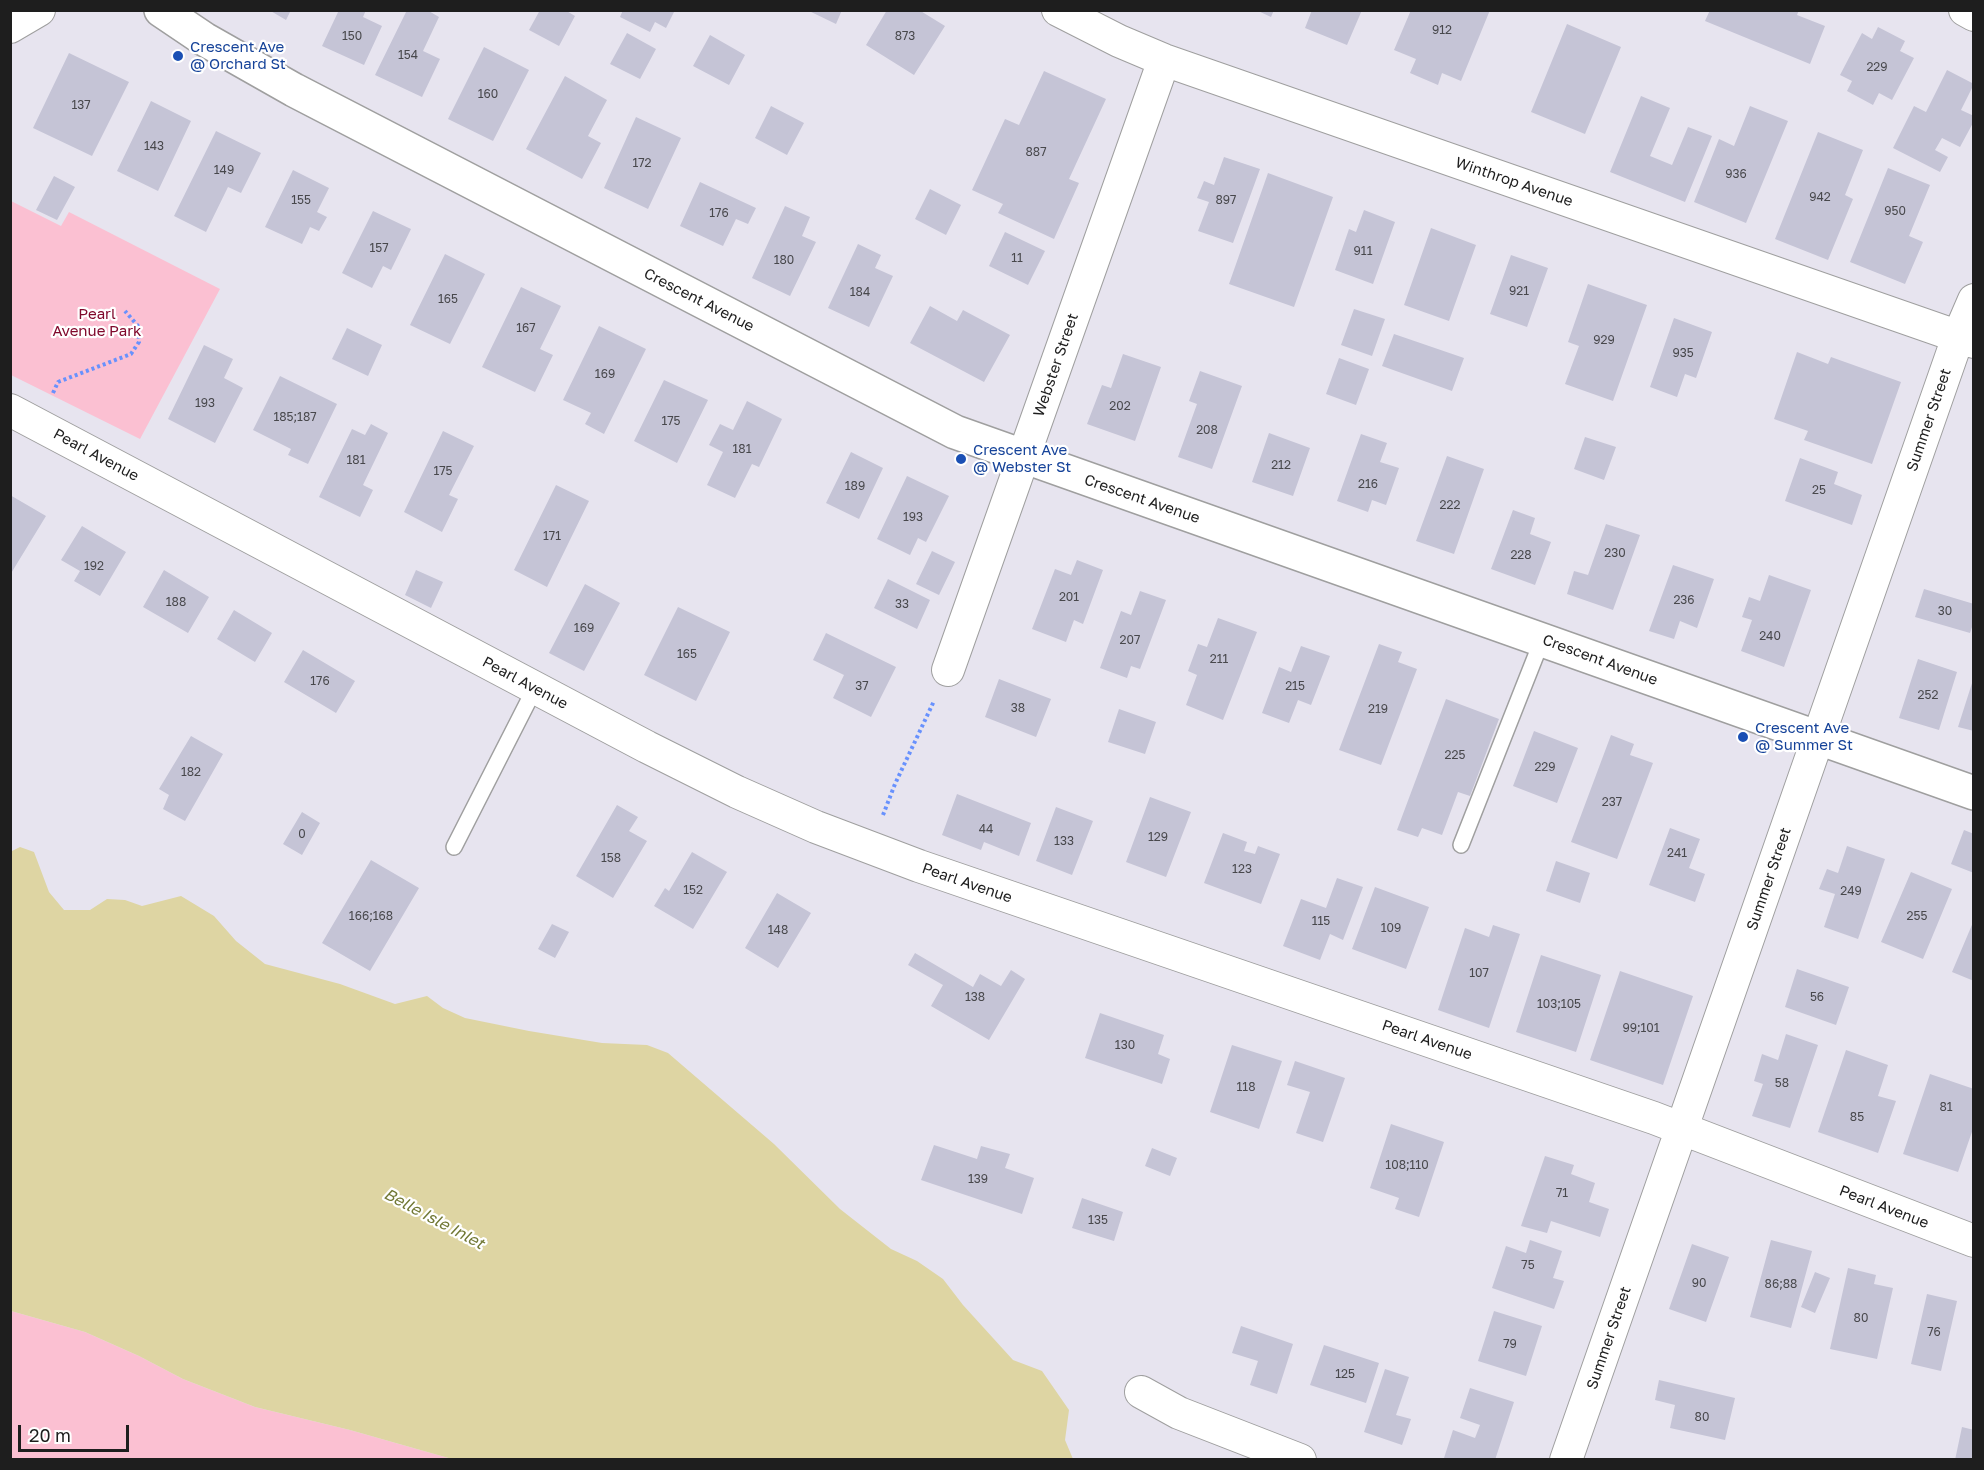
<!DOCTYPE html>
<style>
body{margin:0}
#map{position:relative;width:1984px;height:1470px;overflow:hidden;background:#e7e4ef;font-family:"Golos Text",sans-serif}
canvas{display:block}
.frame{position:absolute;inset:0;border:12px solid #1e1e1e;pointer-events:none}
.scale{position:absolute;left:18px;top:1425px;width:111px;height:27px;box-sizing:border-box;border:3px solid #1e1e1e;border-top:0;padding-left:8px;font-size:18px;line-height:21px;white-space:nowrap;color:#1e1e1e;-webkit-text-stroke:4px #fff;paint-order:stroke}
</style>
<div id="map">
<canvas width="1984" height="1470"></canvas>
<div class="frame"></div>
<div class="scale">20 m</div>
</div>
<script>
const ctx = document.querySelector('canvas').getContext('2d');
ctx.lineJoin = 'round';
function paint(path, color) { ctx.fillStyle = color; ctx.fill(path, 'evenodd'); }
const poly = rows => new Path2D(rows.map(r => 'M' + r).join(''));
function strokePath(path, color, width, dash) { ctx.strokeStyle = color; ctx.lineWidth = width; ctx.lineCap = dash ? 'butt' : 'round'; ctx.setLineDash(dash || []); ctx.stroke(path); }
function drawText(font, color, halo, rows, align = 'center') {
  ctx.font = font + ' "Golos Text",sans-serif'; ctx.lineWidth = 4.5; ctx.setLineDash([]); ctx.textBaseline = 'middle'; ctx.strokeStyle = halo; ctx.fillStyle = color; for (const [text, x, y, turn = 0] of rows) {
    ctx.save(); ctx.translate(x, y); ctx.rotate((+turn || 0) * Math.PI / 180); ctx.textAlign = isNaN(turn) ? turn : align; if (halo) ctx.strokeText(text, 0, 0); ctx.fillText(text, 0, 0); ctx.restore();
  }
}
paint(poly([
 [11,201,61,226,69,212,220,289,140,439,11,375],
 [11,1311,85,1332,139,1356,183,1379,255,1407,350,1430,452,1459,11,1460]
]), '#fbc0d2');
paint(poly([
 [20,847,34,852,49,892,64,910,90,910,107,899,125,900,142,906,181,896,214,916,236,941,265,964,340,984,395,1004,427,996,443,1008,465,1018,529,1031,602,1043,647,1045,668,1053,774,1144,840,1209,891,1249,917,1261,943,1279,963,1305,1013,1360,1042,1371,1069,1410,1065,1440,1073,1459,452,1459,350,1430,255,1407,183,1379,139,1356,85,1332,11,1311,10,852]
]), '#ded5a3');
paint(poly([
 [269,10,291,10,286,20],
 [339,10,366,10,363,17,382,26,364,65,322,46],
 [407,10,427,10,439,17,423,51,440,59,422,97,375,75],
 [540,10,565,10,575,16,559,46,529,30],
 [623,10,675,10,666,28,655,22,650,32,620,17],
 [807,10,842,10,836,24],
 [887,10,919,10,945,26,914,75,866,45],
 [1256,10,1274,10,1271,17],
 [1312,10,1362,10,1347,45,1305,28],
 [1411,10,1490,10,1461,81,1442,73,1438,85,1410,73,1416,59,1394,50],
 [1710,10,1799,10,1797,15,1825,26,1810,64,1705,21],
 [1567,24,1621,47,1585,134,1531,112],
 [1878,27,1905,41,1900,51,1914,58,1892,100,1879,93,1873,105,1847,91,1852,81,1840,75,1862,33,1872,39],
 [627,33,656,49,640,79,610,64],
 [710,35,745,55,729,85,693,66],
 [484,47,529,70,493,141,448,119],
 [69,53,129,82,92,156,33,128],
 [1947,70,1974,84,1961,110,1974,116,1974,121,1960,147,1942,138,1935,150,1948,157,1940,172,1893,148,1914,106,1926,112],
 [1044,71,1106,99,1069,179,1079,183,1054,239,998,213,1003,204,972,190,1005,119,1019,125],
 [565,76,607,100,588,136,601,143,582,179,526,149],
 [1641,96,1670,108,1650,156,1672,165,1688,127,1712,136,1685,202,1610,172],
 [151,101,191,121,158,191,117,171],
 [771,106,804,123,787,155,755,138],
 [1750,106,1788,121,1746,223,1694,202,1719,139,1734,146],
 [636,117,681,138,648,209,604,188],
 [216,131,261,153,241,193,228,187,206,232,174,216],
 [1818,132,1863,150,1845,195,1853,199,1828,260,1775,239],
 [1224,157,1260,169,1233,243,1198,231,1209,202,1197,198,1204,181,1214,185],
 [1888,168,1930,185,1909,236,1923,242,1905,284,1850,262],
 [293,170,329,188,317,212,327,217,319,231,310,227,302,244,265,227],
 [1268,173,1333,197,1294,307,1229,284],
 [54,176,75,187,57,220,36,210],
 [700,182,756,208,748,224,736,219,723,246,680,226],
 [930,189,961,205,946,235,915,219],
 [785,206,810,217,802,236,816,242,790,296,752,278],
 [1364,210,1395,222,1373,284,1335,270,1349,229,1356,232],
 [373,211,411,229,391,270,383,266,372,288,342,273],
 [1431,228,1476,245,1449,321,1404,305],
 [1005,232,1045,251,1028,285,989,266],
 [858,244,881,255,875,268,893,276,869,327,828,308],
 [445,254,485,274,450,344,410,325],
 [1511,255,1548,268,1527,327,1490,314],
 [1588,284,1647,305,1613,401,1565,384,1579,346,1568,342],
 [521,287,561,306,540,349,553,355,535,392,482,367],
 [930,306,957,321,963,310,1010,335,984,382,910,343],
 [1354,309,1385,319,1372,356,1341,345],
 [1674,318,1712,332,1696,378,1685,374,1677,397,1650,387],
 [599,326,646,349,604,434,585,424,591,413,563,400],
 [347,328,382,345,368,376,332,359],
 [1394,334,1464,358,1452,391,1382,366],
 [204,345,233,359,224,378,243,388,215,443,168,419],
 [1797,352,1828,364,1831,357,1901,382,1872,464,1804,440,1808,431,1774,419],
 [1123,354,1161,367,1135,441,1087,424,1102,385,1111,388],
 [1339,358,1369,369,1356,405,1326,394],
 [1200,371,1242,386,1212,469,1178,457,1197,404,1189,401],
 [280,376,337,404,308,464,288,455,291,449,253,430],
 [664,380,708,400,677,463,634,441],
 [747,401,782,419,759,467,752,464,735,498,707,485,723,452,709,445,720,424,733,430],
 [371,424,388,433,363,485,373,490,360,517,319,497,352,429,365,435],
 [443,431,474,446,449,495,458,499,442,532,404,512],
 [1269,433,1310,448,1293,496,1252,482],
 [1361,434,1387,443,1380,462,1399,468,1386,505,1372,500,1368,512,1337,501],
 [1585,437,1616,447,1604,480,1574,469],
 [851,452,883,468,859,519,826,503],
 [1447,456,1484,469,1454,554,1416,541],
 [1800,458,1838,472,1834,484,1862,495,1852,525,1785,501],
 [907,476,949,496,926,542,918,538,910,555,877,539],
 [556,485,589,501,547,587,514,570],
 [10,495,46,516,10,575],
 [1513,510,1535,518,1530,534,1551,542,1535,585,1491,569],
 [1606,524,1640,535,1613,610,1567,594,1574,571,1588,575],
 [82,526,126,552,100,596,74,581,80,571,61,560],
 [932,551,955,562,939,595,916,584],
 [1077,560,1103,570,1083,624,1074,620,1066,642,1032,629,1055,569,1071,575],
 [1673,565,1714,579,1697,628,1680,621,1674,639,1649,631],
 [164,570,209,597,188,633,143,607],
 [416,570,443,582,431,608,405,595],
 [1769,575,1811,590,1784,667,1741,651,1752,620,1742,617,1749,597,1760,601],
 [888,579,930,600,917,629,874,608],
 [585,584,620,603,584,671,549,653],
 [1924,589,1974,604,1974,621,1970,633,1915,617],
 [1140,591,1166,600,1140,669,1131,666,1127,678,1100,668,1121,611,1131,615],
 [678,607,730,632,696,701,644,675],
 [234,610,272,633,255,662,217,639],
 [1218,618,1257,632,1223,720,1186,705,1197,675,1188,671,1198,644,1207,647],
 [826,633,896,667,871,717,833,698,844,675,813,660],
 [1379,644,1402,652,1398,662,1417,669,1381,765,1339,750],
 [1301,646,1330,656,1311,705,1298,700,1289,723,1262,713,1279,667,1291,672],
 [303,650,355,681,336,713,284,682],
 [1918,659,1957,672,1939,730,1899,718],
 [999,679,1051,699,1036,737,985,717],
 [1973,680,1974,680,1974,731,1958,727],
 [1446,699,1499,719,1470,796,1458,792,1442,835,1422,828,1418,837,1397,830],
 [1119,709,1156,722,1145,754,1108,742],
 [1534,731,1578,748,1557,803,1513,786],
 [1611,735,1634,744,1630,755,1653,763,1617,859,1571,842],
 [191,736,223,754,185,821,163,809,169,795,159,789],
 [957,794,1031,823,1019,856,984,842,981,850,942,835],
 [1150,797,1191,812,1166,877,1126,862],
 [617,805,638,817,629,831,647,841,613,898,576,876],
 [1056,807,1093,821,1072,875,1036,861],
 [302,812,320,823,302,855,283,844],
 [1670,828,1700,839,1689,868,1705,874,1695,902,1649,885],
 [1964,830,1974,834,1974,873,1951,864],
 [1223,833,1247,842,1244,851,1255,854,1258,846,1280,854,1261,904,1204,883],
 [1847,846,1885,859,1858,939,1824,927,1835,894,1819,889,1827,869,1838,873],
 [692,852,727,872,693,929,654,906,665,888,669,891],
 [371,860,419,888,370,971,322,943],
 [1556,861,1590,873,1580,903,1546,891],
 [1911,872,1952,889,1923,959,1881,942],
 [1337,878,1363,887,1343,940,1330,934,1320,960,1283,946,1301,899,1326,908],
 [1375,887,1429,907,1406,969,1352,949],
 [777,893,811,913,778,968,745,948],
 [1974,920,1974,981,1952,972],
 [552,924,569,932,555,958,538,949],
 [1493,925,1520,934,1489,1028,1438,1010,1465,928,1489,937],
 [915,953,973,987,980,974,1001,986,1011,970,1025,979,989,1040,931,1006,943,985,908,965],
 [1541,955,1601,975,1576,1052,1516,1032],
 [1797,969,1849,987,1836,1025,1785,1007],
 [1620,971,1693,996,1663,1085,1590,1060],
 [1100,1013,1164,1035,1158,1054,1170,1059,1162,1084,1085,1058],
 [1786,1034,1818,1045,1790,1128,1752,1116,1763,1084,1754,1081,1762,1054,1778,1060],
 [1232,1045,1282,1061,1259,1129,1210,1112],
 [1846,1050,1888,1065,1878,1096,1896,1101,1878,1153,1818,1132],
 [1295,1061,1345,1078,1323,1142,1296,1133,1310,1092,1287,1085],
 [1930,1074,1974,1089,1974,1126,1958,1172,1903,1154],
 [1391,1124,1444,1142,1419,1217,1395,1209,1399,1198,1370,1188],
 [934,1145,977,1159,981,1146,1010,1154,1005,1168,1034,1178,1022,1214,921,1180],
 [1152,1148,1177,1158,1170,1176,1145,1166],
 [1545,1156,1574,1165,1571,1174,1595,1183,1589,1202,1609,1209,1600,1237,1551,1221,1547,1233,1521,1226],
 [1082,1198,1123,1212,1114,1241,1072,1228],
 [1530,1240,1562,1251,1553,1278,1564,1281,1554,1309,1492,1288,1506,1246,1526,1253],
 [1771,1240,1812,1251,1791,1328,1750,1317],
 [1692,1244,1729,1257,1706,1322,1669,1309],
 [1848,1268,1876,1275,1874,1284,1893,1288,1877,1359,1830,1349],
 [1815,1272,1830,1278,1815,1313,1801,1307],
 [1927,1294,1957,1301,1941,1371,1911,1364],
 [1494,1311,1542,1326,1526,1376,1478,1361],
 [1241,1326,1293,1344,1277,1394,1250,1385,1258,1361,1232,1353],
 [1324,1345,1379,1363,1366,1403,1310,1385],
 [1385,1369,1409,1377,1396,1415,1411,1419,1402,1445,1364,1432],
 [1659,1380,1735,1398,1725,1440,1670,1428,1675,1405,1655,1400],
 [1470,1388,1514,1402,1495,1460,1444,1458,1453,1430,1475,1438,1480,1425,1460,1418],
 [1962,1427,1974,1430,1974,1460,1955,1460]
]), '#c5c4d6');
const service = poly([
 [1461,845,1542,640],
 [454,847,535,688]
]);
const minor = poly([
 [1058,10,1119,41,1164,60,1974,342],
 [1965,10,1974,15],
 [10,27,39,10],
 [10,410,647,747,737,792,816,827,919,866,1654,1118,1974,1241],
 [948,670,1164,60],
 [1141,1392,1179,1413,1300,1460],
 [1566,1460,1958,337,1974,300]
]);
const tertiary = poly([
 [161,10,204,39,294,90,955,432,1974,793]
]);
strokePath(service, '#9f9f9f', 18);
strokePath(minor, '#9f9f9f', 34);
strokePath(tertiary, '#9f9f9f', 36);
strokePath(poly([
 [53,393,58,382,131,354,139,342,138,326,125,311],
 [883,815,895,784,934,701]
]), '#6891fd', 4, [3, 3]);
strokePath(service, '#fff', 15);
strokePath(minor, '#fff', 32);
strokePath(tertiary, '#fff', 33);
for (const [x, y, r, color] of [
 [178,56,6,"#1a4fb4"],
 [961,459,6,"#1a4fb4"],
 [1743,737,6,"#1a4fb4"]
]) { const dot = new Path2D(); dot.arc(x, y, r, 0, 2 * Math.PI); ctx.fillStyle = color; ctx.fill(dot); strokePath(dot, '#fff', 2); }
drawText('12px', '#48484c', null, [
 ["912",1442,30],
 ["150",352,36],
 ["873",905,36],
 ["154",408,55],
 ["229",1877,67],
 ["160",488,94],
 ["137",81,105],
 ["143",154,146],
 ["887",1036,152],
 ["172",642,163],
 ["149",224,170],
 ["936",1736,174],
 ["942",1820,197],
 ["155",301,200],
 ["897",1226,200],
 ["950",1895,211],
 ["176",719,213],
 ["157",379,248],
 ["911",1363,251],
 ["11",1017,258],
 ["180",784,260],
 ["921",1519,291],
 ["184",860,292],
 ["165",448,299],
 ["167",526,328],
 ["929",1604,340],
 ["935",1683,353],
 ["169",605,374],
 ["193",205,403],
 ["202",1120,406],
 ["185;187",295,417],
 ["175",671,421],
 ["208",1207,430],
 ["181",742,449],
 ["181",356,460],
 ["212",1281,465],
 ["175",443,471],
 ["216",1368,484],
 ["189",855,486],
 ["25",1819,490],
 ["222",1450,505],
 ["193",913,517],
 ["171",552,536],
 ["230",1615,553],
 ["228",1521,555],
 ["192",94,566],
 ["201",1069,597],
 ["236",1684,600],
 ["188",176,602],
 ["33",902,604],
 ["30",1945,611],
 ["169",584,628],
 ["240",1770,636],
 ["207",1130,640],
 ["165",687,654],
 ["211",1219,659],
 ["176",320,681],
 ["37",862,686],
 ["215",1295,686],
 ["252",1928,695],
 ["38",1018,708],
 ["219",1378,709],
 ["225",1455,755],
 ["229",1545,767],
 ["182",191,772],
 ["237",1612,802],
 ["44",986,829],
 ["0",302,834],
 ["129",1158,837],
 ["133",1064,841],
 ["241",1677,853],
 ["158",611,858],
 ["123",1242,869],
 ["152",693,890],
 ["249",1851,891],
 ["166;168",371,916],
 ["255",1917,916],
 ["115",1321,921],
 ["109",1391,928],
 ["148",778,930],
 ["107",1479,973],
 ["138",975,997],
 ["56",1817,997],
 ["103;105",1559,1004],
 ["99;101",1641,1028],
 ["130",1125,1045],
 ["58",1782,1083],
 ["118",1246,1087],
 ["81",1946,1107],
 ["85",1857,1117],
 ["108;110",1407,1165],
 ["139",978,1179],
 ["71",1562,1193],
 ["135",1098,1220],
 ["75",1528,1265],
 ["90",1699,1283],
 ["86;88",1781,1284],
 ["80",1861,1318],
 ["76",1934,1332],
 ["79",1510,1344],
 ["125",1345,1374],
 ["80",1702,1417]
]);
drawText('15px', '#164399', '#fff', [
 ["Crescent Ave",190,47],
 ["@ Orchard St",190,64],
 ["Crescent Ave",973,450],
 ["@ Webster St",973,467],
 ["Crescent Ave",1755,728],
 ["@ Summer St",1755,745]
], 'left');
drawText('15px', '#1e1e1e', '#fff', [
 ["Winthrop Avenue",1514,182,19],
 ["Crescent Avenue",699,300,27],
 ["Webster Street",1056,365,-71],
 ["Summer Street",1929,420,-71],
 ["Pearl Avenue",96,455,28],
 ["Crescent Avenue",1142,499,19],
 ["Crescent Avenue",1600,660,20],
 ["Pearl Avenue",525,683,28],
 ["Summer Street",1769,879,-71],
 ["Pearl Avenue",967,883,19],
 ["Pearl Avenue",1427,1040,19],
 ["Pearl Avenue",1884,1207,21],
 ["Summer Street",1609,1338,-71]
]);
drawText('15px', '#80092c', '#fff', [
 ["Pearl",97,314],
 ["Avenue Park",97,331]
]);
drawText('italic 16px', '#717835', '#fff', [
 ["Belle Isle Inlet",434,1219,28]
]);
</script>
